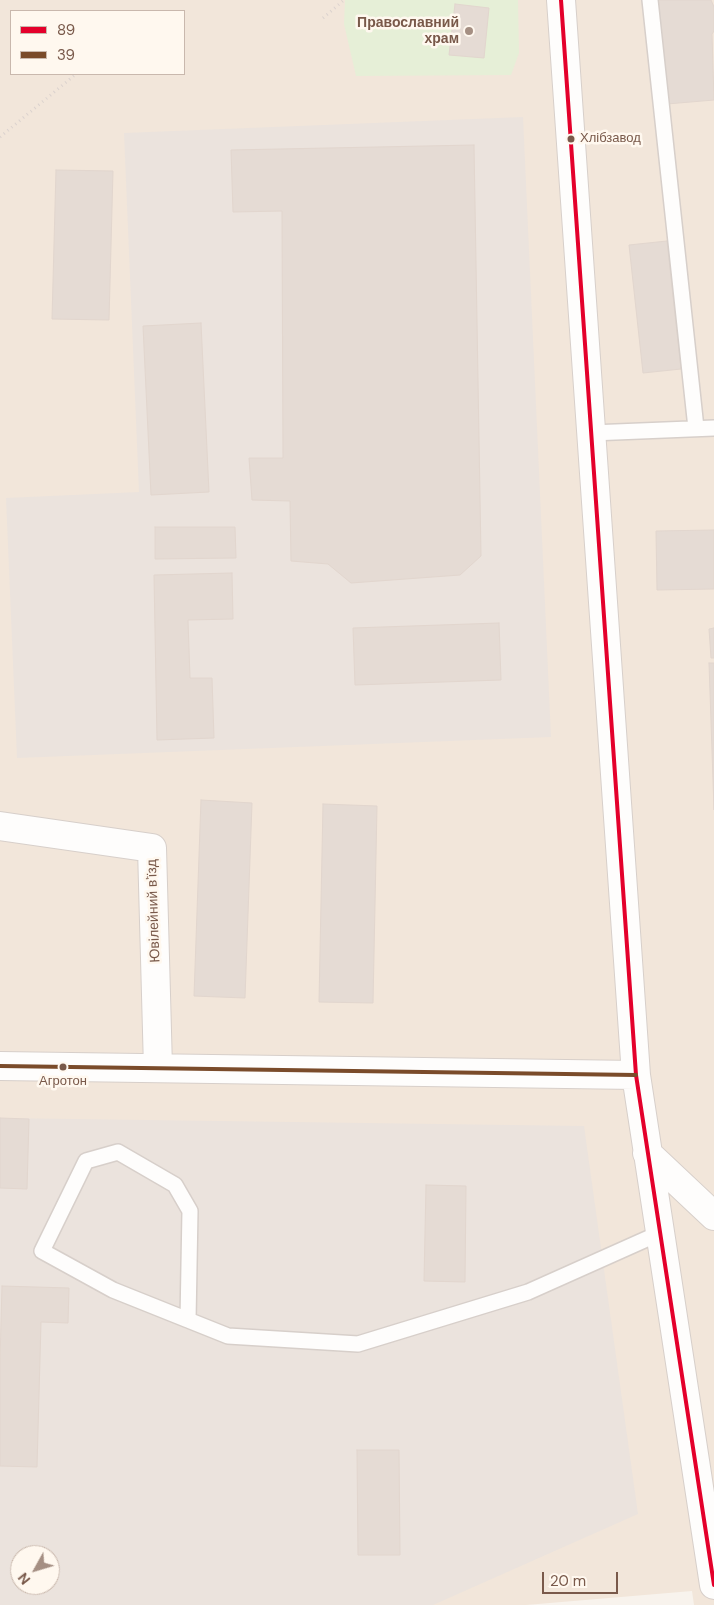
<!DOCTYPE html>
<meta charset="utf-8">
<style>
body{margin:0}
#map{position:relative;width:714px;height:1605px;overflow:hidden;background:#f8f3ed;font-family:"DM Sans",sans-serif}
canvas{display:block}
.legend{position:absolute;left:10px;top:10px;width:175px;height:65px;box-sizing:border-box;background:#fff8ef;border:1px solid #c9b8ad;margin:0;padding:6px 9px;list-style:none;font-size:15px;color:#79594a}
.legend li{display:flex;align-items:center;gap:10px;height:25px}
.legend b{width:25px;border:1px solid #c9b8ad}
.north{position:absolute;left:10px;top:1545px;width:50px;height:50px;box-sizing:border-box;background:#fff8ef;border:1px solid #c9b8ad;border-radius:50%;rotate:231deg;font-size:14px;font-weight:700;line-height:20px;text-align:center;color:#79594a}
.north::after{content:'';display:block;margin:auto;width:18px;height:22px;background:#a58f83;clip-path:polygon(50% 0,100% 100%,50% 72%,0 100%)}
.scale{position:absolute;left:542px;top:1572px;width:76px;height:22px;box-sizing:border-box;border:2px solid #79594a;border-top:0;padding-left:6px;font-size:15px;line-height:18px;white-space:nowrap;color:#79594a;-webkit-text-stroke:4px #fff8ef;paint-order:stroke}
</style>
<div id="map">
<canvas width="714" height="1605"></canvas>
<ul class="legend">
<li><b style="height:6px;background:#e4002b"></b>89</li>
<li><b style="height:6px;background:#7a4b2a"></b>39</li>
</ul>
<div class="north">N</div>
<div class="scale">20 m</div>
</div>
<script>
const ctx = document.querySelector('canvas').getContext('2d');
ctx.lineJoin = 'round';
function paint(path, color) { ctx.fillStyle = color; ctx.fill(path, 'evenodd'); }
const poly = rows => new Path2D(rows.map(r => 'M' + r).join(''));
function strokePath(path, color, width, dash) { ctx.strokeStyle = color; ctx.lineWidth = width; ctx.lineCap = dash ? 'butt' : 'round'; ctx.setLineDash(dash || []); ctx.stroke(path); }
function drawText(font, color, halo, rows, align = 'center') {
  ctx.font = font + ' "DM Sans",sans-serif'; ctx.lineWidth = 5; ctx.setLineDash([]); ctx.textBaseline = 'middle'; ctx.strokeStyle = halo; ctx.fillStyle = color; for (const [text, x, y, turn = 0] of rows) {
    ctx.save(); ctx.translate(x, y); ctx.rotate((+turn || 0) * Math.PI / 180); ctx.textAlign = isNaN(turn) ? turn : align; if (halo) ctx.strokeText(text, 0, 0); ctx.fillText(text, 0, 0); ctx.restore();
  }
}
paint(poly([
 [0,0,714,0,714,1605,694,1605,692,1591,526,1605,0,1605],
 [11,11,184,11,184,74,11,74],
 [20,1555,50,1555,50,1585,20,1585]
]), '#f2e6da');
paint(poly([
 [523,117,551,737,17,758,6,498,139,492,124,133],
 [0,1118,584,1126,638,1514,433,1605,0,1605],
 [20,1555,50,1555,50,1585,20,1585]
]), '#ebe3dd');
paint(poly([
 [345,0,518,0,519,53,511,75,356,76,344,24]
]), '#e6efd7');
const building = poly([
 [659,0,711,0,714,7,714,31,712,34,714,100,667,104,662,37,655,23,656,4,659,0],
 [455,4,489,8,484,58,449,55,455,4],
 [474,145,481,556,460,575,351,583,328,564,291,561,290,501,252,500,249,458,283,458,282,211,233,212,231,150,474,145],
 [56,170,113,171,109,320,52,319,56,170],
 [667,241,681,369,643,373,629,245,667,241],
 [201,323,209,492,151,495,143,326,201,323],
 [155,527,235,527,236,558,155,559,155,527],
 [714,530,714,589,657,590,656,531,714,530],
 [232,573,233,619,188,620,190,678,212,678,214,738,157,740,154,575,232,573],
 [499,623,501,680,355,685,353,628,499,623],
 [714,628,714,658,711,658,709,629,714,628],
 [709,663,714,663,714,810,709,663],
 [201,800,252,803,245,998,194,996,201,800],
 [323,804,377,806,373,1003,319,1002,323,804],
 [0,1118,29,1119,27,1189,0,1188,0,1118],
 [426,1185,466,1186,465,1282,424,1281,426,1185],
 [2,1286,69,1288,68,1323,41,1322,37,1467,0,1466,0,1361,2,1286],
 [357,1450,399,1450,400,1555,358,1555,357,1450]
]);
paint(building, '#e5dbd4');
strokePath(building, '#e2d6ce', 1);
const service = poly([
 [650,0,696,428],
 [591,433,714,428],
 [188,1320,190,1211,175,1185,118,1152,86,1161,42,1251,113,1290,228,1336,358,1344,528,1292,660,1233]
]);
const minor = poly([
 [561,0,636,1075,714,1585],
 [0,826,152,848,158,1068],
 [0,1066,636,1075],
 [647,1153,714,1216]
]);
strokePath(service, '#d7cfca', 18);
strokePath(minor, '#d7cfca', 30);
strokePath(poly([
 [323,18,344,0],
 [0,137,76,74]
]), '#dbd2ce', 3, [1, 4]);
strokePath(service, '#fefdfc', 15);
strokePath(minor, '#fefdfc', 28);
strokePath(poly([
 [561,0,636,1075,714,1585]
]), '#e4002b', 4);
strokePath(poly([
 [0,1066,636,1075]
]), '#7a4b2a', 4);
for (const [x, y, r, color] of [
 [469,31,5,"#a58f83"],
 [571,139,4.5,"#79594a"],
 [63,1067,4.5,"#79594a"]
]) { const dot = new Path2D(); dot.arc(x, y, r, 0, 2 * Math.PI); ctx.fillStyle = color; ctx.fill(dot); strokePath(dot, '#fff8ef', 2); }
drawText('13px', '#79594a', '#fff8ef', [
 ["Хлібзавод",580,139],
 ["Агротон",63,1082,"center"]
], 'left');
drawText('bold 14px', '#79594a', '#fff8ef', [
 ["Православний",459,23],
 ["храм",459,39]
], 'right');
drawText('14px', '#79594a', '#fff8ef', [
 ["Ювілейний в'їзд",154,911,-92]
]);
</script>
